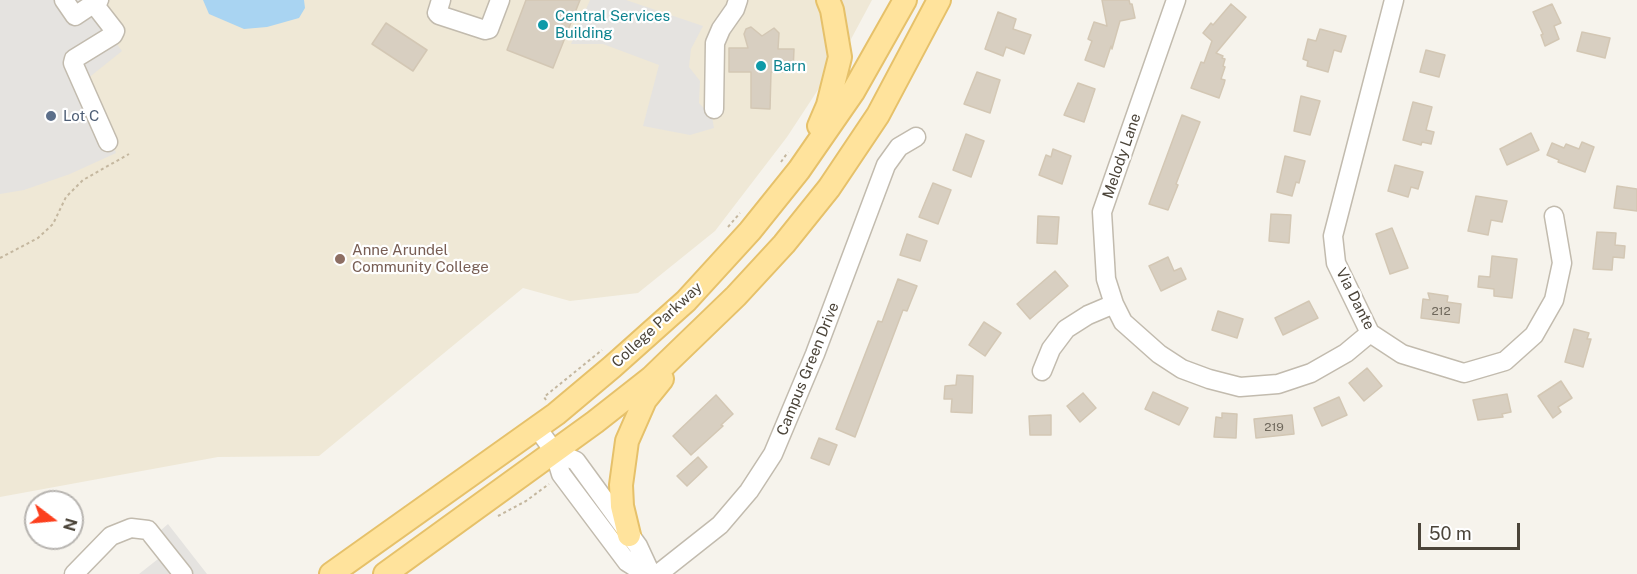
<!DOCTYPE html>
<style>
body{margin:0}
#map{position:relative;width:1637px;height:574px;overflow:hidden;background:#f6f3ec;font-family:"Public Sans",sans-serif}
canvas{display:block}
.north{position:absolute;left:24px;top:490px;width:60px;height:60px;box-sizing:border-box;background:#fff;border:2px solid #b7b4b0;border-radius:50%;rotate:106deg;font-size:16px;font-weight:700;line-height:24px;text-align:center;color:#4b4439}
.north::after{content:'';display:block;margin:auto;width:21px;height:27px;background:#fc3f1d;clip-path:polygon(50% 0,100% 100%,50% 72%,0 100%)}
.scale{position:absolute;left:1418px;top:523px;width:102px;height:27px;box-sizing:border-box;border:3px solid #4b4439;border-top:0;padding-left:8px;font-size:18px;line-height:21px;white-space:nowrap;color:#4b4439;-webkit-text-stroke:4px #fff;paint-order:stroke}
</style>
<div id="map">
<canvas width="1637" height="574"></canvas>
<div class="north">N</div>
<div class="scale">50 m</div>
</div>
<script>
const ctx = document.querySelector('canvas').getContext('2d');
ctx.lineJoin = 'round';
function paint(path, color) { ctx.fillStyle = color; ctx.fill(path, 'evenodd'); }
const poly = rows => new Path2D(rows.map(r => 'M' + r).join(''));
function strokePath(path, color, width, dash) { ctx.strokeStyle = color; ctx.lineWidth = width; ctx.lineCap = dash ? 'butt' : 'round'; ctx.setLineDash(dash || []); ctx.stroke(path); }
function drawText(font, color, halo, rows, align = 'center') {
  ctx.font = font + ' "Public Sans",sans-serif'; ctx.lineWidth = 4.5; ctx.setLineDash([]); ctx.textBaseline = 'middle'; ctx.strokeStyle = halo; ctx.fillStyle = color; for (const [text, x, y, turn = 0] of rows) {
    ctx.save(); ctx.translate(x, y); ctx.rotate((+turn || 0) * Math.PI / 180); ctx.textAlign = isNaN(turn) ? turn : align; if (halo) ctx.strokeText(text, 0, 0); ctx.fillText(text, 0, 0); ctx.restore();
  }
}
paint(poly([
 [0,0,872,0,850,41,787,137,715,231,638,293,570,301,523,288,319,456,218,457,0,497]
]), '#efe8d6');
paint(poly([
 [0,0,83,0,122,51,87,79,116,153,70,174,24,190,0,194],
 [590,0,626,0,703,26,691,49,689,67,700,81,699,103,712,117,714,128,690,135,643,126,659,65,603,44,571,44],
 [168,524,207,574,139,574,172,548,160,531]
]), '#e5e3e0');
paint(poly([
 [203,0,304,0,305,8,299,18,267,27,244,29,209,14]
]), '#a9d4f2');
const building = poly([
 [526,0,580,0,553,68,507,50,526,0],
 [1102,0,1129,0,1130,4,1132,4,1135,18,1120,21,1112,49,1111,46,1104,67,1085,60,1092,41,1088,39,1094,22,1107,26,1102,0],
 [1231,4,1246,17,1216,53,1223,56,1222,58,1225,59,1223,66,1225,67,1221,79,1225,80,1224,84,1219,98,1191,88,1201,62,1204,63,1212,41,1203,33,1211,23,1213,25,1231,4],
 [1552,4,1561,23,1554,26,1559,39,1545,46,1541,35,1543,34,1533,12,1552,4],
 [998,12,1016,19,1013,29,1031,35,1024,54,1006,47,1003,56,985,49,998,12],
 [386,23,427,50,413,71,372,44,386,23],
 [751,27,762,36,774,28,779,33,778,49,794,49,793,72,771,72,770,109,751,108,751,72,729,72,729,48,748,48,744,34,746,29,751,27],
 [1320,29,1346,36,1341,52,1334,50,1328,72,1307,66,1308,61,1303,59,1308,39,1316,41,1320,29],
 [1582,32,1610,38,1605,58,1577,51,1582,32],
 [1426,50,1445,55,1439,77,1420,72,1426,50],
 [977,72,1000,80,990,113,964,104,977,72],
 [1078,83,1095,89,1084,122,1064,115,1078,83],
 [1301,96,1320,101,1310,135,1294,131,1301,96],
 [1413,102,1432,107,1426,130,1434,132,1431,144,1422,142,1421,145,1403,140,1413,102],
 [1182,115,1200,122,1176,184,1178,185,1168,210,1149,204,1182,115],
 [1531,133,1539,150,1507,165,1500,149,1531,133],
 [966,134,984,141,971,177,953,170,966,134],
 [1582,142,1594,147,1585,172,1558,162,1559,160,1547,155,1552,143,1564,148,1566,144,1579,149,1582,142],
 [1053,149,1071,156,1062,184,1039,175,1046,155,1051,157,1053,149],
 [1285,156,1305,161,1299,183,1296,182,1292,196,1277,192,1285,156],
 [1395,165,1423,172,1418,189,1411,187,1408,197,1388,191,1395,165],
 [933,183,951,190,938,224,919,217,933,183],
 [1617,186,1637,189,1637,211,1614,208,1617,186],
 [1476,196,1507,201,1502,222,1491,220,1488,235,1468,231,1476,196],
 [1271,214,1291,215,1289,243,1269,241,1271,214],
 [1038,216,1059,217,1057,244,1037,243,1038,216],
 [1392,228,1408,268,1390,274,1376,234,1392,228],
 [1597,232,1616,233,1615,245,1625,246,1624,258,1613,257,1612,270,1593,269,1597,232],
 [907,234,927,241,920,261,900,255,907,234],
 [1492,256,1517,259,1512,298,1494,296,1494,289,1478,287,1479,276,1490,277,1492,256],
 [1168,257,1174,271,1181,268,1186,279,1161,291,1149,266,1168,257],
 [1055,271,1068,286,1030,319,1017,304,1055,271],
 [898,279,917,286,907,311,903,310,855,437,836,429,878,321,882,322,898,279],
 [1428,293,1448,296,1447,302,1461,304,1459,323,1421,318,1423,299,1430,300,1428,293],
 [1309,301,1318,318,1283,335,1275,318,1309,301],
 [1218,311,1243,319,1237,338,1212,330,1218,311],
 [984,322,1001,333,985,356,969,345,984,322],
 [1574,329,1589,333,1587,339,1591,339,1583,367,1565,362,1574,329],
 [1367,368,1382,386,1364,401,1349,383,1367,368],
 [957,375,973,376,972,413,951,412,952,399,944,399,945,386,956,385,957,375],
 [1561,381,1572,398,1558,407,1561,412,1553,418,1538,396,1561,381],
 [1153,392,1188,408,1179,425,1145,409,1153,392],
 [1083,393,1096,408,1080,422,1067,406,1083,393],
 [1507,394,1511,412,1502,414,1503,417,1478,420,1473,400,1507,394],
 [716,395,733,414,721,425,723,426,691,455,673,436,716,395],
 [1339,397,1347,415,1322,426,1314,408,1339,397],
 [1222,413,1237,414,1236,438,1214,437,1216,417,1222,418,1222,413],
 [1051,415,1051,435,1030,435,1029,416,1051,415],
 [1292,415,1294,434,1256,438,1254,419,1292,415],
 [819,438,837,445,829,465,811,458,819,438],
 [698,457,707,467,687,486,677,476,698,457]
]);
paint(building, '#d8cfc1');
strokePath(building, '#d3c7b4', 1.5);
const minor = poly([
 [64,0,75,16,99,0],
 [441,0,437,13,439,15,485,30,489,29,500,0],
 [1176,0,1102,212,1106,279,1114,304,1123,322,1159,354,1182,369,1209,379,1240,387,1278,384,1311,373,1346,353,1370,333],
 [1394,0,1333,236,1336,263,1370,333,1402,354,1464,373,1505,361,1534,335,1554,300,1562,263,1554,216],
 [94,4,115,31,113,35,74,59,73,63,108,142],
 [714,109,715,43,721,29,735,9,738,0],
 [1042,371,1051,349,1066,329,1088,315,1114,304],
 [537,428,554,451,561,474,627,562,646,574],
 [554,451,576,461,638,546,651,574],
 [74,574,111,536,131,528,148,530,183,574],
 [658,574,720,525,749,491,773,454,815,354,886,165,899,147,916,137]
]);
const major = poly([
 [819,126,828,105,840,57,832,10,828,0],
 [629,535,622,506,621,485,627,441,645,400,662,379],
 [331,574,556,414,612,367,686,301,750,231,799,170,853,92,905,0],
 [385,574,595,422,651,378,736,296,784,244,829,188,878,115,939,0]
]);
strokePath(minor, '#c2bbae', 21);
strokePath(major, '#e6c16a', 26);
strokePath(poly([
 [781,162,788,152],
 [728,227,740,213],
 [0,258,38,238,53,224,66,197,83,180,129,154],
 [546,400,544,397,602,350],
 [498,516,526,501,549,484]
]), '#c4b79f', 2, [3, 3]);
strokePath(minor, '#fff', 18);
strokePath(major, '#ffe39c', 22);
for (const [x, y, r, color] of [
 [543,25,6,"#0f9aa8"],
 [761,66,6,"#0f9aa8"],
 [51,116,6,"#5c6f8a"],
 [340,259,6,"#8d6e63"]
]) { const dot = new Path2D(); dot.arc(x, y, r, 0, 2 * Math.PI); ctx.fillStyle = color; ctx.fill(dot); strokePath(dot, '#fff', 2); }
drawText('12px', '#6e675b', null, [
 ["212",1441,311],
 ["219",1274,427]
]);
drawText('15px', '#0d838f', '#fff', [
 ["Central Services",555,16],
 ["Building",555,33],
 ["Barn",773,66]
], 'left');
drawText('15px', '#4e5e75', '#fff', [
 ["Lot C",63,116]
], 'left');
drawText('15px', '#4b4439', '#fff', [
 ["Melody Lane",1122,156,-71],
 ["Via Dante",1355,299,63],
 ["College Parkway",657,325,-43],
 ["Campus Green Drive",808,369,-68]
]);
drawText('15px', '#785e54', '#fff', [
 ["Anne Arundel",352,250],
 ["Community College",352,267]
], 'left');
</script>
